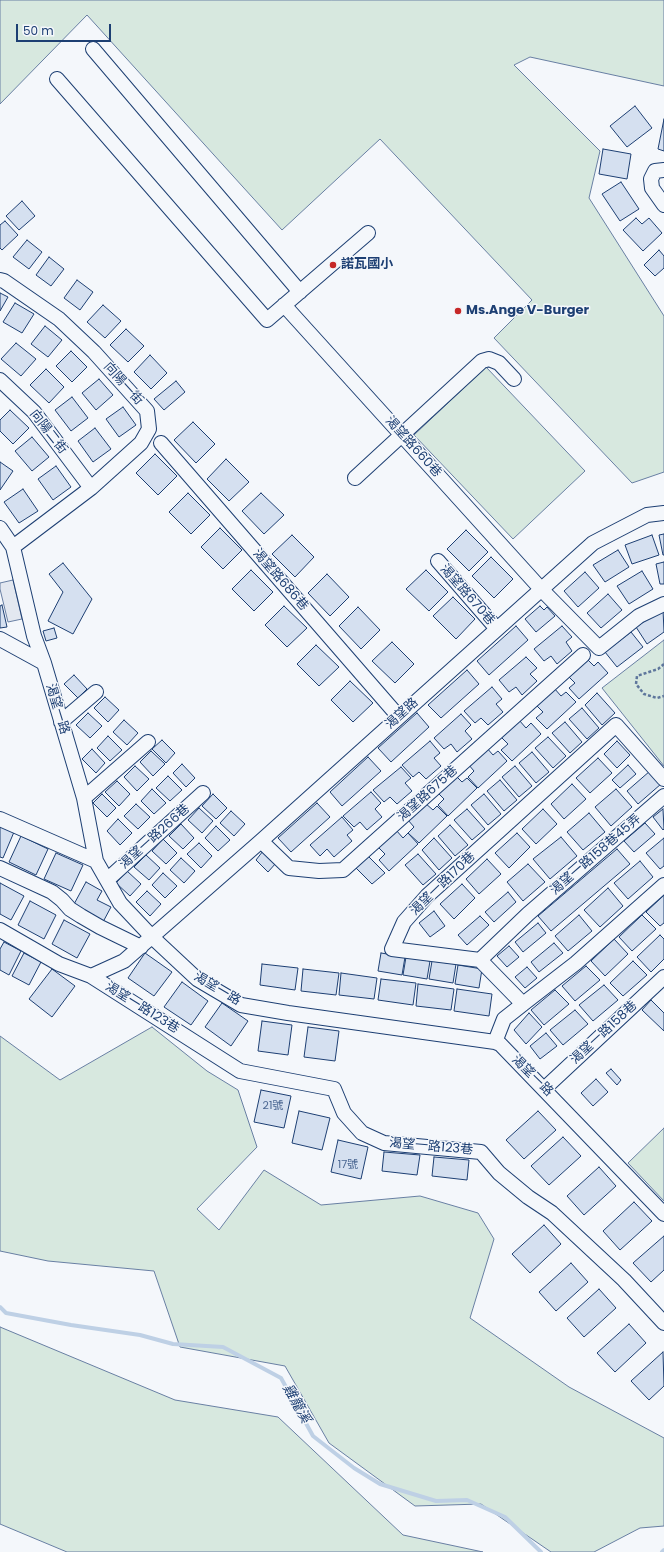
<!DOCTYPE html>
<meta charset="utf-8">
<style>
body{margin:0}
#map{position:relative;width:664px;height:1552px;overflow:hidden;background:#f4f7fb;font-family:Poppins,sans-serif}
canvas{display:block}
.scale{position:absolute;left:16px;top:24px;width:95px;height:18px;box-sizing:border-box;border:2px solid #1d3f73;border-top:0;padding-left:5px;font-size:12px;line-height:14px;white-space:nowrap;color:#1d3f73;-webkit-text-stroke:3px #f4f7fb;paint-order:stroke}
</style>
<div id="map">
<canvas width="664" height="1552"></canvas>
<div class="scale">50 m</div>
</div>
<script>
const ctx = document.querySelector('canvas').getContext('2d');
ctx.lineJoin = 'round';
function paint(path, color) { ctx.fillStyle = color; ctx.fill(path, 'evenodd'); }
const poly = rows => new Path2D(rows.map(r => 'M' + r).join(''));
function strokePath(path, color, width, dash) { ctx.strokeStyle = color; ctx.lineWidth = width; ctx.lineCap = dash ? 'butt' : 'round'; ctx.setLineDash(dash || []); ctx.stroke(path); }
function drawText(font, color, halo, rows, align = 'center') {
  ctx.font = font + ' Poppins,"Noto Sans TC",sans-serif'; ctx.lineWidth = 3; ctx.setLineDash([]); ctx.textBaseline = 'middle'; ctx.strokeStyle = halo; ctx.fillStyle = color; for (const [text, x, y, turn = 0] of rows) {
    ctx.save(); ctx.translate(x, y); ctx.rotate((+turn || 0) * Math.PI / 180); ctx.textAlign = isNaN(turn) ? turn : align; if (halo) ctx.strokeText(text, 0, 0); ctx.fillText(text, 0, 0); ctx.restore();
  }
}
const green = poly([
 [0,0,664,0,664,86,530,57,514,65,600,151,589,198,664,316,664,472,632,483,494,338,532,300,380,139,282,230,87,15,0,104,0,0],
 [486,367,585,471,513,539,414,435,486,367],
 [664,640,664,766,602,688,664,640],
 [152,1027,207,1071,238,1090,257,1147,197,1209,219,1230,264,1170,321,1205,420,1196,478,1213,494,1239,470,1318,569,1387,664,1438,664,1526,640,1528,594,1552,551,1552,481,1504,415,1506,329,1443,285,1366,180,1347,154,1271,48,1261,0,1251,0,1036,60,1080,152,1027],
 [664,1128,664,1201,628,1163,664,1128],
 [0,1327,175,1400,278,1417,403,1535,483,1552,67,1552,0,1524,0,1327]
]);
paint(green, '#d7e8df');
strokePath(green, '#687fa3', 1);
const parking = poly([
 [13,580,22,619,8,622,0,589,0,583,13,580]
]);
paint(parking, '#e3e8f0');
strokePath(parking, '#687fa3', 1);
strokePath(poly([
 [0,1307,6,1313,71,1325,140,1335,173,1344,223,1347,281,1378,313,1436,354,1468,380,1484,436,1501,467,1500,505,1517,541,1552],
 [662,1552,664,1550]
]), '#bed0e5', 4);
const building = poly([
 [635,106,652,128,627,147,610,126,635,106],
 [664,119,664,151,658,149,664,119],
 [603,149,631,154,627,179,599,174,603,149],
 [621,182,639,209,620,221,602,194,621,182],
 [22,201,35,216,19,230,6,216,22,201],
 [636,218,642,224,649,218,662,233,643,251,623,230,636,218],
 [5,221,18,235,2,250,0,248,0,225,5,221],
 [27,240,42,252,29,269,13,257,27,240],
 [659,250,664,256,664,268,655,276,644,265,659,250],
 [49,257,64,269,51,286,36,275,49,257],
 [77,280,93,292,80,310,64,298,77,280],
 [0,293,8,297,0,311,0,293],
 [15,303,34,314,22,333,3,322,15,303],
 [103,305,121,321,105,338,87,322,103,305],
 [45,326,62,340,48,357,31,344,45,326],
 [126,329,144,346,128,362,110,345,126,329],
 [16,343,36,359,21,376,1,359,16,343],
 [71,351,87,367,72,382,56,366,71,351],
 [150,355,167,373,151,389,134,372,150,355],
 [46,369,64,387,49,403,30,385,46,369],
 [99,379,113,395,96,410,82,393,99,379],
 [176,381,185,392,164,410,154,399,176,381],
 [72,397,88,418,71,431,55,410,72,397],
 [123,407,136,425,119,437,106,419,123,407],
 [10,410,29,428,13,444,0,431,0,420,10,410],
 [193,422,215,444,196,463,174,440,193,422],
 [95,428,111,449,93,462,78,441,95,428],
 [32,437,49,457,32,471,15,451,32,437],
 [155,454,177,476,158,495,136,473,155,454],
 [226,459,249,482,229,501,207,479,226,459],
 [0,462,13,471,0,490,0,462],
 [56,466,71,487,53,500,38,479,56,466],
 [23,489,38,511,19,523,4,502,23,489],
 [188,493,210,515,191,534,169,512,188,493],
 [261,493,284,515,264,534,242,511,261,493],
 [220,528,242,550,223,569,201,547,220,528],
 [466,530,488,552,469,571,447,549,466,530],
 [664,534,664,555,663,555,659,535,664,534],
 [292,535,314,557,295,577,272,554,292,535],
 [652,535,659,555,632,564,625,545,652,535],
 [618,550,629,567,605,582,593,565,618,550],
 [491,557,513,579,494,598,472,576,491,557],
 [664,562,664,584,660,584,656,564,664,562],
 [63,563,92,599,73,634,48,621,63,592,49,574,63,563],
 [251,570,273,592,254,611,232,589,251,570],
 [426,570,448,592,429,611,406,589,426,570],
 [642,571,653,589,629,604,617,586,642,571],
 [585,572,599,588,578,607,564,591,585,572],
 [327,574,349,597,330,616,308,593,327,574],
 [608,594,622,610,601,628,587,613,608,594],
 [453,597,475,619,456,639,433,616,453,597],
 [2,605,7,627,0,628,0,606,2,605],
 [284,606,307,628,287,647,265,625,284,606],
 [540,606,544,610,547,607,555,616,536,632,525,619,540,606],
 [358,607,380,630,361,649,339,626,358,607],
 [663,609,664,632,647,644,636,627,663,609],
 [516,626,528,640,489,675,477,661,516,626],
 [562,626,572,637,566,642,572,651,557,664,551,656,544,661,534,649,562,626],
 [54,628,57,638,46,641,43,631,54,628],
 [631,632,643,647,617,667,605,652,631,632],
 [392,642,414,664,395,683,372,661,392,642],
 [316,645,339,667,319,686,297,664,316,645],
 [526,657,537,668,530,674,537,681,522,695,516,687,509,692,499,680,526,657],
 [587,659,594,666,598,662,608,673,579,699,569,688,575,683,568,676,587,659],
 [467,670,479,684,441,718,428,705,467,670],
 [74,675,87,689,78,698,64,684,74,675],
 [350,681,373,703,353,722,331,700,350,681],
 [492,687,502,699,496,704,503,712,488,725,481,718,475,723,464,711,492,687],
 [554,688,561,696,566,692,576,702,547,729,536,718,543,712,536,705,554,688],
 [597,693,615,713,602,725,585,705,597,693],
 [105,697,119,710,108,722,94,708,105,697],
 [582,708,599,728,587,739,569,719,582,708],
 [88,713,102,726,90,738,76,725,88,713],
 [417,713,429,727,391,762,378,748,417,713],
 [461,714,471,725,465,731,472,739,457,752,451,744,444,749,434,738,461,714],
 [124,720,138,733,127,745,113,732,124,720],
 [519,720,526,728,531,723,541,734,512,761,501,750,508,744,501,737,519,720],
 [565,722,582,742,570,753,552,733,565,722],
 [108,736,122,750,110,761,97,748,108,736],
 [548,737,566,756,553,768,535,748,548,737],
 [162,740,175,753,166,763,152,749,162,740],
 [430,741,440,753,434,758,441,766,426,779,419,772,413,777,402,765,430,741],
 [617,741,630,755,617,768,604,754,617,741],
 [486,747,493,755,498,751,507,761,478,788,468,777,474,771,468,764,486,747],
 [92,749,105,763,96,773,82,759,92,749],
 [151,751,165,764,153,776,140,762,151,751],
 [532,752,549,772,536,783,519,763,532,752],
 [368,757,381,771,342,806,330,792,368,757],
 [598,758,612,773,590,793,576,778,598,758],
 [182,764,195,778,186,787,173,773,182,764],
 [628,765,636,774,620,788,612,780,628,765],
 [135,766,149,779,137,791,124,777,135,766],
 [515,766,532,786,519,797,502,777,515,766],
 [401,767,411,778,405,783,412,791,397,804,390,797,384,802,373,790,401,767],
 [650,771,661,784,638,804,627,791,650,771],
 [455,775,462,782,467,778,477,788,448,816,438,805,444,799,437,792,455,775],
 [168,776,182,790,170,801,156,788,168,776],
 [500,780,517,800,504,811,487,791,500,780],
 [117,781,130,794,119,806,105,792,117,781],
 [572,784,586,799,564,819,551,804,572,784],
 [152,789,166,803,154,814,141,801,152,789],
 [616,789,632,807,611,826,595,807,616,789],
 [371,792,381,803,375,809,382,817,367,830,360,822,354,827,343,816,371,792],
 [102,794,116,808,107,817,93,803,102,794],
 [213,794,227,808,216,819,202,806,213,794],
 [484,794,501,814,488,825,471,805,484,794],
 [317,803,330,817,291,852,278,838,317,803],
 [425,803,433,810,437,806,447,816,419,843,408,833,414,827,408,820,425,803],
 [136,804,150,817,138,829,124,816,136,804],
 [199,808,213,821,202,833,188,820,199,808],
 [467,809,485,829,472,840,454,820,467,809],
 [543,809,557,824,536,844,522,829,543,809],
 [663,809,664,829,663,830,653,817,663,809],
 [231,811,245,824,234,836,220,823,231,811],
 [589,813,605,832,583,850,567,832,589,813],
 [342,817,353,830,347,835,352,841,334,857,327,849,320,856,310,845,342,817],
 [118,819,132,833,120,845,107,831,118,819],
 [645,823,655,834,634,852,624,841,645,823],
 [181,824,194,838,183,849,169,836,181,824],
 [450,825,468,845,455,856,438,836,450,825],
 [0,826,14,832,3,858,0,857,0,826],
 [216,826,230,840,218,851,205,838,216,826],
 [396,830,403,838,408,833,418,844,389,871,379,860,385,854,378,847,396,830],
 [517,833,530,847,509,868,495,853,517,833],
 [21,836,48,849,36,875,9,862,21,836],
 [561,837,577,856,550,879,533,859,561,837],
 [434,838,452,858,439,870,422,850,434,838],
 [664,838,664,866,660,869,646,853,664,838],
 [163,839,177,853,166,864,152,851,163,839],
 [199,843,212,856,201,868,187,854,199,843],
 [617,849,630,864,551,931,538,916,617,849],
 [263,851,276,863,268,872,256,860,263,851],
 [56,853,83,865,71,891,44,879,56,853],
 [418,854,436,874,423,885,405,865,418,854],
 [146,855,160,868,149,880,134,867,146,855],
 [368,856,385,873,372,884,356,868,368,856],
 [181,858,195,871,184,883,170,870,181,858],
 [487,859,501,874,479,894,466,879,487,859],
 [640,861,653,877,628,899,614,883,640,861],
 [528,864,545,882,523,901,507,882,528,864],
 [127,871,141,884,130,896,116,883,127,871],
 [163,873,177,886,165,898,152,885,163,873],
 [86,882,102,891,97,900,111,907,103,922,73,906,86,882],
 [0,883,24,896,11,920,0,914,0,883],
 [462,884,475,898,454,919,440,904,462,884],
 [608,888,623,906,600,927,584,910,608,888],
 [147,891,161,904,150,916,136,902,147,891],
 [508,892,516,902,494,922,485,912,508,892],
 [664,895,664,923,660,926,646,912,664,895],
 [30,901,56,915,44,939,18,925,30,901],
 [434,911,445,926,430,937,419,923,434,911],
 [579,915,592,931,568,951,555,936,579,915],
 [642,915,656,929,632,951,619,937,642,915],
 [480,916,489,925,467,945,458,935,480,916],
 [64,920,90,934,77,958,52,944,64,920],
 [538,923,546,933,523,952,515,942,538,923],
 [660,935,664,939,664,959,651,972,637,957,660,935],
 [614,939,628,954,605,976,591,961,614,939],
 [4,942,21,951,9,975,0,970,0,949,4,942],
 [554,943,563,953,539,972,531,962,554,943],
 [509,946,519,957,507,967,497,956,509,946],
 [24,953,41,962,29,985,12,976,24,953],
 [145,953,172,972,154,996,128,978,145,953],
 [381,953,405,957,402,975,378,971,381,953],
 [406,957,430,961,427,979,403,975,406,957],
 [432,961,456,964,453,983,429,979,432,961],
 [633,961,647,975,623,996,610,983,633,961],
 [262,964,298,968,295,990,260,985,262,964],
 [458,965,482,969,479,988,455,984,458,965],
 [586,966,600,980,575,1001,562,986,586,966],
 [527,967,537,978,525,988,515,977,527,967],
 [52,969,75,986,52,1017,29,999,52,969],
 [303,969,339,973,336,995,301,991,303,969],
 [341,973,377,978,374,999,339,995,341,973],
 [381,979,416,983,413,1005,378,1000,381,979],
 [182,982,208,1001,191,1025,164,1007,182,982],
 [418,984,454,989,451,1010,416,1006,418,984],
 [604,985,618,1000,593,1021,579,1005,604,985],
 [457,989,492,994,489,1016,454,1011,457,989],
 [555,990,569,1004,544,1025,531,1010,555,990],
 [651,1000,664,1013,664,1031,642,1010,651,1000],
 [222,1003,248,1021,231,1046,205,1027,222,1003],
 [575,1010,588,1024,563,1045,550,1030,575,1010],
 [529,1013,542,1027,526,1044,514,1030,529,1013],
 [262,1021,292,1025,288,1055,258,1051,262,1021],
 [308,1027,339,1031,335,1061,304,1057,308,1027],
 [546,1033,557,1046,540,1059,530,1046,546,1033],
 [611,1069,621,1080,617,1085,606,1073,611,1069],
 [596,1079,608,1092,593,1106,581,1093,596,1079],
 [261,1090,291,1096,284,1128,254,1122,261,1090],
 [299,1111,330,1118,322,1150,292,1143,299,1111],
 [538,1111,556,1130,524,1159,506,1140,538,1111],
 [563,1137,581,1156,549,1185,531,1166,563,1137],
 [338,1140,368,1147,361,1179,331,1172,338,1140],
 [384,1152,420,1155,417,1175,382,1171,384,1152],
 [434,1157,469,1160,467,1180,432,1176,434,1157],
 [599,1167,616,1186,584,1215,567,1196,599,1167],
 [634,1202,652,1221,620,1250,603,1231,634,1202],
 [544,1225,561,1244,530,1273,512,1254,544,1225],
 [664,1236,664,1270,651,1282,633,1263,664,1236],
 [571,1263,588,1282,556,1311,539,1292,571,1263],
 [599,1289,616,1308,584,1337,567,1318,599,1289],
 [629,1324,646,1343,615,1372,597,1353,629,1324],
 [663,1352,664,1386,649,1400,631,1381,663,1352]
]);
paint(building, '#d5e0f0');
strokePath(building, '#1d3f73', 1);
const minor = poly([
 [93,49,300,292],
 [57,79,267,320,368,233],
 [664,170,655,171,651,179,652,188,664,205],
 [0,280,4,281,59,319,94,352,147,411,149,429,141,443,91,488,13,547],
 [284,305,541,589,599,648,639,616,664,604],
 [0,380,34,412,91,488],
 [161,443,399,717],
 [355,478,482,361,489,359,499,363,514,379],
 [0,528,13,547,34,636,44,663,84,798,96,861,120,903,152,937,197,979,241,1005,288,1013,495,1042,500,1044,664,1214],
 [438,561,497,629],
 [0,639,44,663],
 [61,722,96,692],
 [84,798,148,742],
 [0,819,96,861],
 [261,841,289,868,319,871,343,870,583,655],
 [0,868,52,892,62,900,70,909,81,916,100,927,141,947],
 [107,880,203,793],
 [0,930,59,964,91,976,124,961,261,841,593,543,647,515,664,513],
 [480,960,528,914,664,796],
 [91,976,240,1071,334,1089,344,1113,362,1133,384,1143,481,1152,499,1173,528,1197,552,1213,624,1280,664,1323],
 [523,1004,576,963,664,885],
 [495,1042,504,1019,523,1004,480,960,392,949,404,922,427,896,616,725,664,779],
 [544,1089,664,977]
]);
strokePath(minor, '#1d3f73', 16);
strokePath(poly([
 [664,664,658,669,637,676,636,684,644,694,657,698,664,696]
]), '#5e769c', 2.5, [3, 2]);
strokePath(minor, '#f4f7fb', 14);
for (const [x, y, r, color] of [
 [333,265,4,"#c62828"],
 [458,311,4,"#c62828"]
]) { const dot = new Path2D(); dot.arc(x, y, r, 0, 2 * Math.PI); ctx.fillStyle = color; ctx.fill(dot); strokePath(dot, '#f4f7fb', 1.5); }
drawText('11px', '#4b6792', null, [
 ["21號",273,1106],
 ["17號",348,1165]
]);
drawText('bold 13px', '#1d3f73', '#f4f7fb', [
 ["諾瓦國小",341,265],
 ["Ms.Ange V-Burger",466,311]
], 'left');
drawText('13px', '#1d3f73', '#f4f7fb', [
 ["向陽一街",123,384,48],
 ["向陽二街",48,432,52],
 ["渴望路660巷",413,447,48],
 ["渴望路686巷",280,580,49],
 ["渴望路670巷",467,595,49],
 ["渴望一路",57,709,73],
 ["渴望路",402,714,-42],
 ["渴望路675巷",428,794,-42],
 ["渴望一路266巷",155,837,-42],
 ["渴望一路158巷45弄",596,855,-41],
 ["渴望一路170巷",443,884,-44],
 ["渴望一路",217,989,31],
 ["渴望一路123巷",142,1008,32],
 ["渴望一路158巷",604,1033,-43],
 ["渴望一路",532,1076,45],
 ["渴望一路123巷",431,1147,5]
]);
drawText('italic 14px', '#1d3f73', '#f4f7fb', [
 ["雞籠溪",296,1404,61]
]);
</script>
